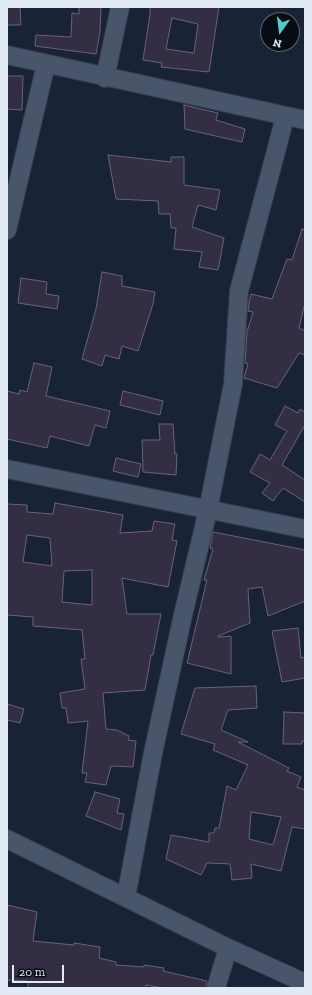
<!DOCTYPE html>
<style>
body{margin:0}
#map{position:relative;width:312px;height:995px;overflow:hidden;background:#182335;font-family:"Zilla Slab",serif}
canvas{display:block}
.frame{position:absolute;inset:0;border:8px solid #e2eaf6;pointer-events:none}
.north{position:absolute;left:260px;top:12px;width:40px;height:40px;box-sizing:border-box;background:#080c14;border:1px solid #5f656e;border-radius:50%;rotate:194deg;font-size:11px;font-weight:700;line-height:16px;text-align:center;color:#e2eaf6}
.north::after{content:'';display:block;margin:auto;width:14px;height:18px;background:#54cdc7;clip-path:polygon(50% 0,100% 100%,50% 72%,0 100%)}
.scale{position:absolute;left:12px;top:965px;width:52px;height:18px;box-sizing:border-box;border:2px solid #e2eaf6;border-top:0;padding-left:5px;font-size:12px;line-height:14px;white-space:nowrap;color:#e2eaf6;-webkit-text-stroke:3px #080c14;paint-order:stroke}
</style>
<div id="map">
<canvas width="312" height="995"></canvas>
<div class="frame"></div>
<div class="north">N</div>
<div class="scale">20 m</div>
</div>
<script>
const ctx = document.querySelector('canvas').getContext('2d');
ctx.lineJoin = 'round';
function paint(path, color) { ctx.fillStyle = color; ctx.fill(path, 'evenodd'); }
const poly = rows => new Path2D(rows.map(r => 'M' + r).join(''));
function strokePath(path, color, width, dash) { ctx.strokeStyle = color; ctx.lineWidth = width; ctx.lineCap = dash ? 'butt' : 'round'; ctx.setLineDash(dash || []); ctx.stroke(path); }
const building = poly([
 [7,7,20,7,21,25,7,25,7,7],
 [79,7,101,7,100,32,96,54,35,46,36,35,71,37,72,13,79,14,79,7],
 [150,7,219,7,209,72,161,67,162,63,143,60,150,14,150,7],
 [172,18,198,24,194,53,166,49,172,18],
 [7,76,23,76,22,110,7,109,7,76],
 [184,105,218,113,216,120,245,129,242,142,185,129,184,105],
 [108,155,171,162,171,157,184,157,184,185,220,190,216,210,198,205,192,227,224,238,218,270,199,267,202,252,174,249,176,228,171,228,170,214,159,214,158,201,116,199,108,155],
 [302,229,305,230,305,303,299,328,305,331,305,355,299,353,277,388,244,378,248,364,245,363,247,332,253,312,248,311,249,303,251,294,272,299,287,259,292,260,302,229],
 [102,272,122,276,122,286,155,292,153,304,138,351,122,346,119,359,105,355,102,366,82,359,96,309,102,272],
 [21,278,47,282,46,294,59,296,57,309,18,303,21,278],
 [34,363,52,367,46,396,110,411,106,428,95,425,89,446,50,436,47,448,7,439,7,391,19,394,20,390,27,392,34,363],
 [123,391,163,401,160,415,120,405,123,391],
 [285,406,298,413,300,409,305,412,305,425,282,465,305,480,305,502,283,488,273,501,262,493,270,483,250,472,260,454,270,460,287,431,275,425,285,406],
 [159,424,173,424,175,454,177,454,176,475,143,472,142,440,160,440,159,424],
 [116,458,141,464,138,477,113,471,116,458],
 [55,503,123,515,120,533,152,531,154,521,175,524,172,540,177,541,168,587,122,578,127,614,161,614,153,655,151,655,145,690,103,693,106,729,117,730,129,736,128,740,136,741,133,767,111,766,106,785,85,782,87,773,82,773,88,721,68,723,66,708,62,708,60,693,85,689,81,659,85,659,82,630,33,626,33,617,7,615,7,504,27,505,27,512,53,514,55,503],
 [27,535,50,538,52,566,23,562,27,535],
 [92,570,92,605,62,602,64,571,92,570],
 [213,532,305,550,305,601,268,616,262,587,248,589,250,623,218,636,219,637,231,636,231,674,187,663,207,580,204,580,213,549,210,548,213,532],
 [298,628,301,658,305,657,305,678,282,682,272,631,298,628],
 [256,686,257,708,228,710,221,730,248,742,238,742,289,768,287,771,301,777,297,787,305,790,305,829,292,827,281,871,251,864,252,878,232,880,230,864,207,863,201,875,166,859,171,835,209,842,209,833,214,833,215,828,219,828,227,786,236,790,248,765,213,750,215,744,181,734,195,688,256,686],
 [251,812,281,817,273,845,249,839,251,812],
 [7,704,24,709,20,723,7,720,7,704],
 [284,712,305,713,305,741,302,741,302,744,283,744,284,712],
 [95,792,120,799,117,813,124,814,121,830,86,816,95,792],
 [7,905,37,912,33,941,74,945,74,943,100,947,99,958,116,962,116,965,144,967,144,965,164,968,163,971,207,981,206,988,164,988,146,985,146,988,28,988,28,981,7,980,7,905]
]);
paint(building, '#332e43');
strokePath(building, '#69637a', 1);
const minor = poly([
 [7,55,305,120],
 [105,78,120,7],
 [7,230,46,64],
 [7,469,305,529],
 [7,839,228,948,305,983],
 [126,897,153,753,183,615,208,510,233,384,239,291,285,117],
 [216,988,228,948]
]);
strokePath(minor, '#353d4c', 20);
strokePath(minor, '#49556a', 18);
</script>
